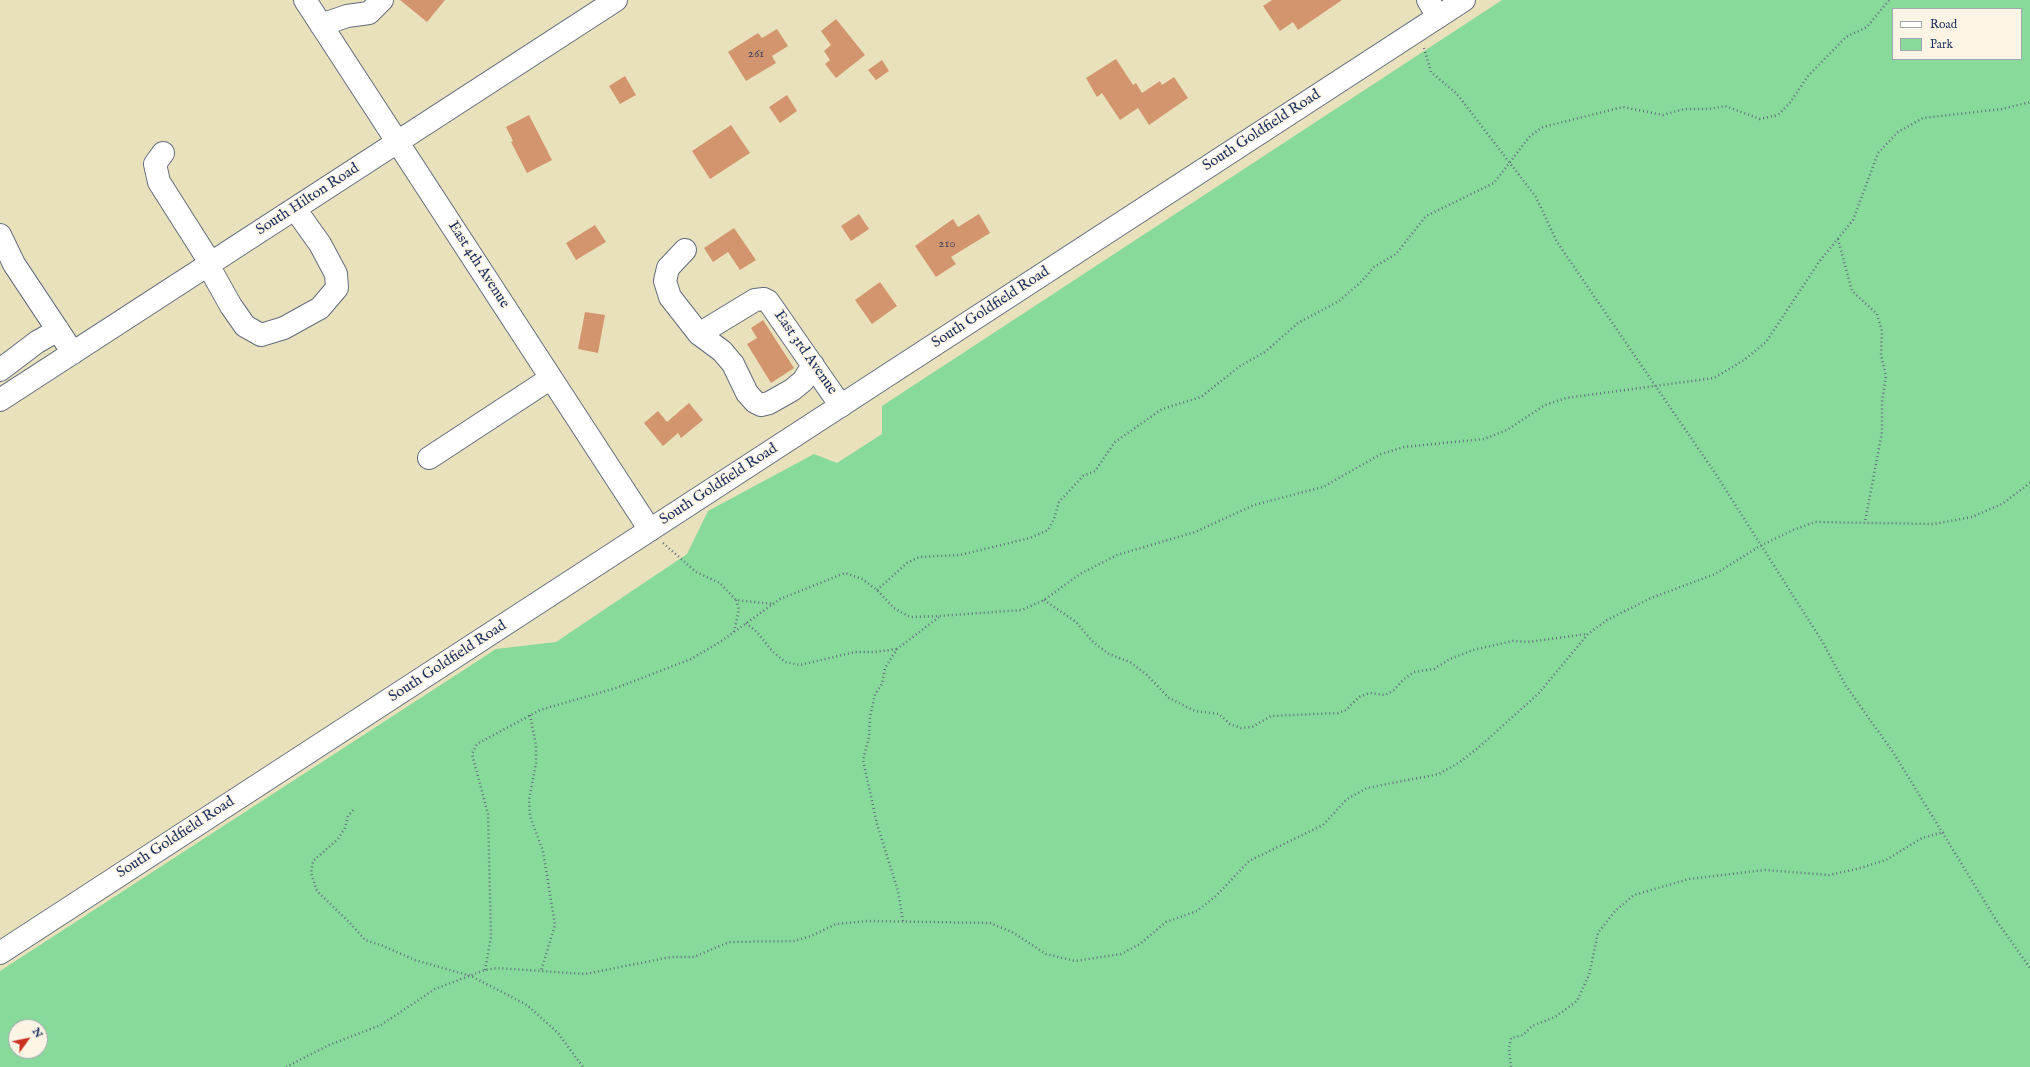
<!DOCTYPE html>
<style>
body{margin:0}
#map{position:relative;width:2030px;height:1067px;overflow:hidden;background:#e9e1bc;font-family:"IM FELL English",serif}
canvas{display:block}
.legend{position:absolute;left:1892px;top:8px;width:130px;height:52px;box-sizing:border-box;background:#fcf5e5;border:1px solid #a2a6af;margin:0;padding:5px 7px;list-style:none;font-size:12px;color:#1b2f5e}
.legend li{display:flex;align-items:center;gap:8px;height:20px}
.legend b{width:20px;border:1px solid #a2a6af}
.north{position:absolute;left:8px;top:1019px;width:40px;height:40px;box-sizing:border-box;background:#fcf5e5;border:1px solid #a2a6af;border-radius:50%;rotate:57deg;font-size:11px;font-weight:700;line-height:16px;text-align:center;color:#1b2f5e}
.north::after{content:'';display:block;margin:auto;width:14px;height:18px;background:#c8321e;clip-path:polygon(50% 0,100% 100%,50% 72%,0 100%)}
</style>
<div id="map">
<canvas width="2030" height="1067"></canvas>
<ul class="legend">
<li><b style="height:5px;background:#fff"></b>Road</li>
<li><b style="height:11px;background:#88da9b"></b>Park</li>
</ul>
<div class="north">N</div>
</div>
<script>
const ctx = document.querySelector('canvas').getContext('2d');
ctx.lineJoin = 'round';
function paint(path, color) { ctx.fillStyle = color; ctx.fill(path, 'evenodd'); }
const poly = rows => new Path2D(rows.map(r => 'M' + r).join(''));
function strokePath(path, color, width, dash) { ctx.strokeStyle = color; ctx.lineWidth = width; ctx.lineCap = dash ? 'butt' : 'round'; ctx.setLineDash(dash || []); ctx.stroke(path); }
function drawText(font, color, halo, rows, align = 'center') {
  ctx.font = font + ' "IM FELL English",serif'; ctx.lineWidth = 3.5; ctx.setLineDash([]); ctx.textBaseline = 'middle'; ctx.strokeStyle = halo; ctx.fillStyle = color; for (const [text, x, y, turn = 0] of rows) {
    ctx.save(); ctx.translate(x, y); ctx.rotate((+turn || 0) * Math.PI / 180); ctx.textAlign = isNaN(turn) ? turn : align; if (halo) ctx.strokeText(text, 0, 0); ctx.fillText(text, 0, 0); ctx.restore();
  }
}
paint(poly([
 [1502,0,2030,0,2030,1067,0,1067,0,971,496,649,556,642,687,554,708,511,814,454,837,463,882,434,882,406],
 [1893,9,2021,9,2021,59,1893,59],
 [16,1027,40,1027,40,1051,16,1051]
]), '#88da9b');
paint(poly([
 [400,0,445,0,427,22],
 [1272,0,1342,0,1298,30,1293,22,1280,31,1263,6],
 [836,19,865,55,836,78,825,64,830,60,824,51,831,45,821,31],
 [777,29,788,46,772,56,776,63,746,81,728,52,758,33,762,38],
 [1116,59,1133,85,1136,83,1142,93,1160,81,1162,85,1174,77,1188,98,1149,125,1138,108,1120,120,1102,93,1097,97,1086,78],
 [882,60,889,71,876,80,868,70],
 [625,76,636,95,620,104,609,86],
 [787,95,797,111,780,123,769,107],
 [529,115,552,160,527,173,511,142,513,141,506,127],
 [731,125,750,153,710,179,692,151],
 [859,214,869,229,851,241,841,226],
 [979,214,990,233,951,257,956,264,936,277,915,246,953,219,958,227],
 [595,225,606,242,576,260,566,243],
 [734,228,756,260,740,270,728,252,713,262,704,248],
 [880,282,897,306,872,324,855,300],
 [585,312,605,315,598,353,578,349],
 [763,320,794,368,771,383,747,344,757,338,751,328],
 [689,403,703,420,681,438,678,433,663,446,644,423,658,411,667,422]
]), '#d3956e');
const minor = poly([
 [305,0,650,530],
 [1428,0,1438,17],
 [321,25,347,16,369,13,382,0],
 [163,153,155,164,159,182,211,264],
 [0,235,14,264,73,353],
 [685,250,668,268,665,281,670,297,699,334,722,351,733,364,747,393,755,402,761,405,769,403,792,390,803,381,813,365],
 [208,265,231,306,245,326,261,335,284,328,320,308,337,288,336,274,320,244,295,209],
 [699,334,755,300,764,299,768,301,841,406],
 [0,370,37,342,58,330],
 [0,400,616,0],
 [429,458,551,378]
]);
const major = poly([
 [0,953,1464,0]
]);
strokePath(minor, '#636d7f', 24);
strokePath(major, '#636d7f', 24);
strokePath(poly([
 [1424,48,1431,72,1457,94,1536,197,1557,242,1715,473,1822,641,1846,686,1893,752,1996,920,2030,968],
 [1838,239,1852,291,1877,314,1882,331,1881,355,1886,376,1882,402,1882,432,1865,522],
 [663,543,696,572,720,583,736,600,773,604],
 [877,590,907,563,919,557,960,555,1030,538,1048,530,1054,519,1059,502,1083,476,1095,471,1115,442,1162,409,1201,397,1240,366,1265,352,1298,323,1339,301,1362,281,1374,267,1396,254,1426,216,1494,183,1530,136,1543,127,1623,107,1663,115,1684,109,1709,109,1725,106,1760,119,1778,115,1789,104,1808,76,1846,37,1867,27,1889,0],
 [1044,600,1076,622,1093,642,1109,654,1130,662,1147,675,1169,698,1195,711,1219,714,1230,724,1241,728,1252,727,1271,716,1338,713,1346,710,1359,697,1370,693,1385,695,1394,690,1404,679,1414,672,1434,669,1450,659,1473,650,1513,641,1528,642,1587,634],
 [746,623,757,632,772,651,785,662,800,665,855,652,875,652,897,649],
 [734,632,739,609,736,600],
 [530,715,536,745,536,763,529,800,530,816,543,851,555,925,541,971],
 [353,810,348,816,345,828,338,839,313,861,311,873,317,891,350,923,365,940,381,945,415,960,471,976,527,1005,558,1033,583,1067],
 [903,921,898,891,877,824,863,760,869,737,870,717,875,694,882,684,885,668,897,649,939,617],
 [485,970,491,937,488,814,472,754,477,744,540,710,616,688,691,659,720,642,780,599,845,573,862,579,877,590,894,608,910,617,939,616,1022,610,1044,600,1080,574,1117,555,1195,532,1254,505,1323,487,1381,454,1404,447,1484,439,1507,430,1545,405,1566,398,1714,378,1744,360,1766,342,1819,262,1853,220,1878,153,1898,132,1923,118,2002,109,2030,102],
 [286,1067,329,1045,381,1025,435,989,485,970,497,968,585,974,671,957,694,957,729,942,794,941,811,936,836,924,868,921,990,923,1012,932,1046,954,1075,961,1121,954,1140,944,1166,922,1197,911,1216,896,1249,861,1323,825,1347,799,1367,788,1439,774,1460,762,1478,748,1539,693,1588,634,1607,620,1651,598,1715,574,1760,546,1793,530,1815,522,1934,524,1972,517,2002,504,2030,483],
 [1511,1067,1509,1049,1511,1038,1523,1035,1532,1026,1555,1017,1577,1001,1589,975,1598,933,1615,911,1634,895,1689,879,1765,870,1829,875,1857,869,1886,860,1922,838,1944,832]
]), '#636d7f', 2.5, [1, 3]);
strokePath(minor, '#fff', 22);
strokePath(major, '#fff', 22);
drawText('13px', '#494862', null, [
 ["261",756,54],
 ["210",947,244]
]);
drawText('15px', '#1b2f5e', '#fcf5e5', [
 ["South Goldfield Road",1262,131,-33],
 ["South Hilton Road",308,200,-33],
 ["East 4th Avenue",478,265,57],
 ["South Goldfield Road",991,308,-33],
 ["East 3rd Avenue",805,353,55],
 ["South Goldfield Road",719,485,-33],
 ["South Goldfield Road",448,662,-33],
 ["South Goldfield Road",176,838,-33]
]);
</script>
